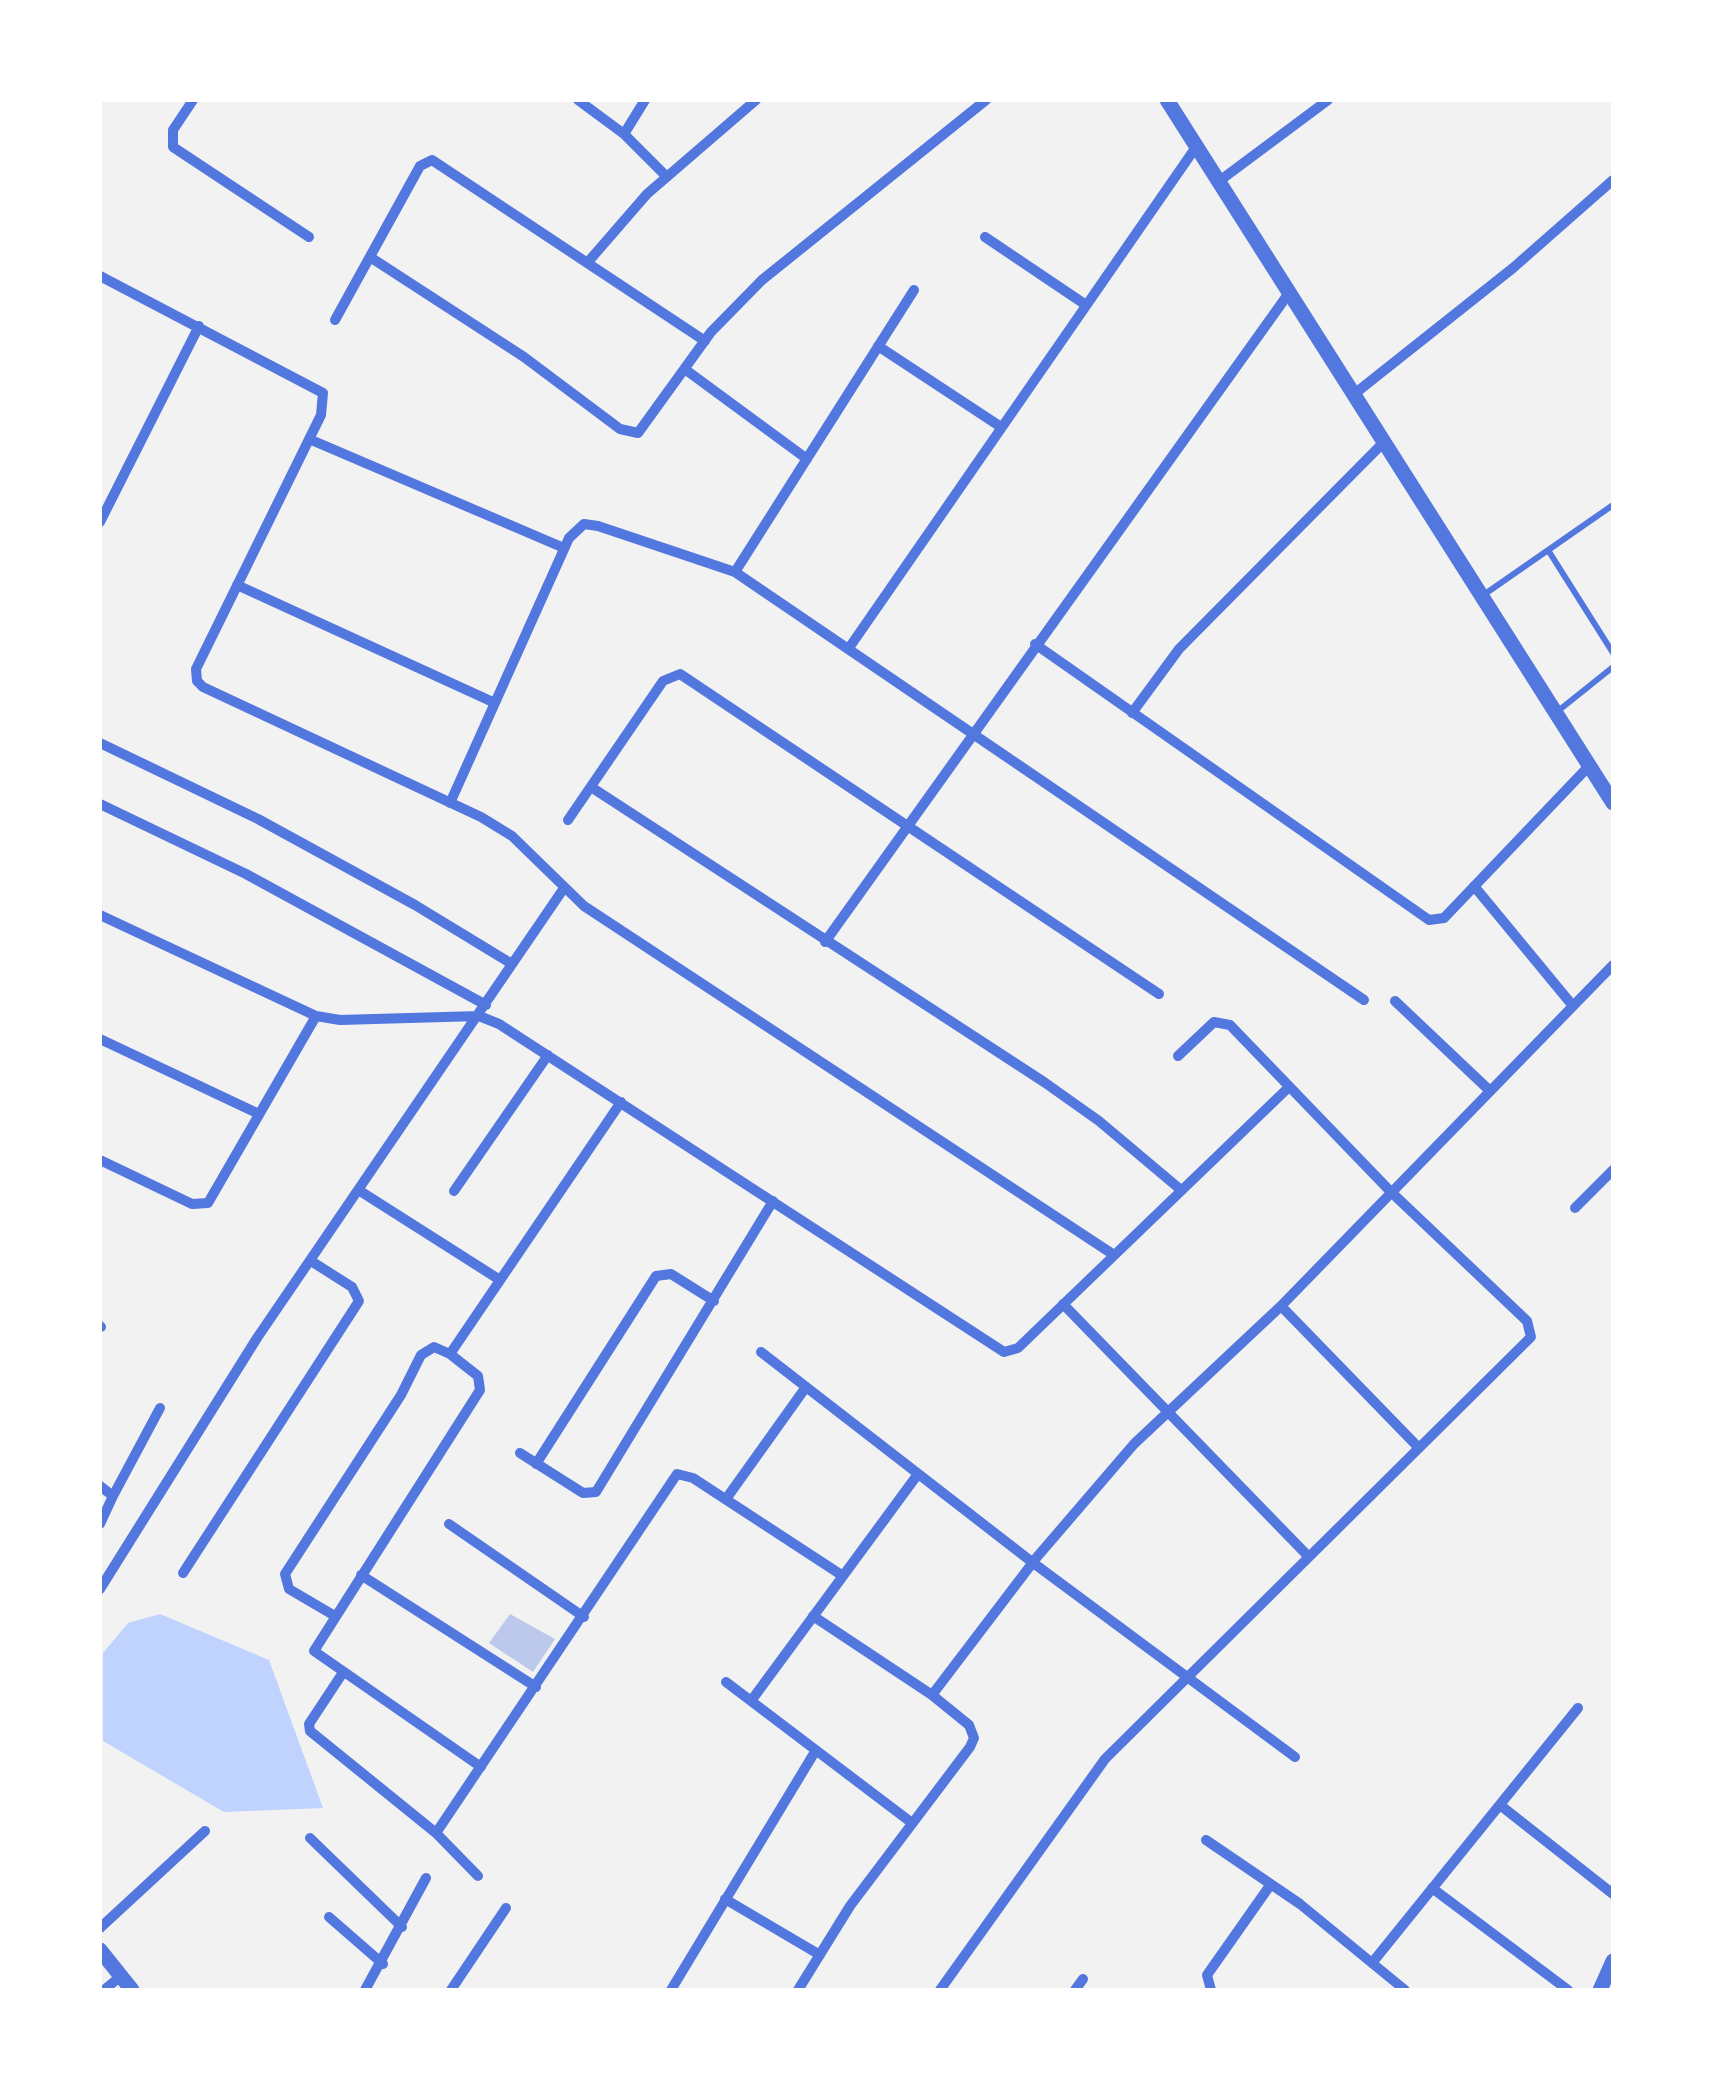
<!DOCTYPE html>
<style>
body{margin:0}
#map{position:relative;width:1713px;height:2090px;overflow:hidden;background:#f2f2f2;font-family:Poppins,sans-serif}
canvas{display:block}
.frame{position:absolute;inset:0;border:102px solid #fff;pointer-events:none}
</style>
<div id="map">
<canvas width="1713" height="2090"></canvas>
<div class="frame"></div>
</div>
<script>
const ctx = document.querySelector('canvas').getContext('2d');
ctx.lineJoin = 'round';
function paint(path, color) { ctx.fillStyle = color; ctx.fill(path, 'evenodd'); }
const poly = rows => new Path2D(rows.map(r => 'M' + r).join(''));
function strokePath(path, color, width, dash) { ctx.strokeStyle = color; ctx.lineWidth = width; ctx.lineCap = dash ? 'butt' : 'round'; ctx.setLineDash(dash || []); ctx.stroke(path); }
paint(poly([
 [160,1614,269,1660,323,1808,224,1812,103,1741,103,1653,128,1623]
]), '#bfd3fe');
paint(poly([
 [510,1614,555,1639,533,1672,489,1643]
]), '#bdc9ec');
strokePath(poly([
 [1548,550,1613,653],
 [1482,596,1613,505],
 [1558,711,1613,667]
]), '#5277de', 6);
strokePath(poly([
 [193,100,173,130,173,147,309,237],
 [578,100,624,134,667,177],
 [624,134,645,100],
 [1218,182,1328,100],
 [985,237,1086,305],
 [370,257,524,357,620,429,638,433,711,332,762,280,986,100],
 [588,262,647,194,756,100],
 [100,276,323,393,321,415,196,669,197,681,203,687,481,817,512,836,584,906,1114,1255],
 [335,320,420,166,432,160,705,341],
 [878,346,1001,427],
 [686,370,807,459],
 [1353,395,1513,268,1613,180],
 [309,439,564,548],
 [100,522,199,326],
 [735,572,914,290],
 [237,585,495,703],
 [1035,644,1429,920,1444,918,1589,766],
 [849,648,1196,147],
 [1132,713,1179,649,1383,443],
 [100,743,258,819,415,905,512,964],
 [591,787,1044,1082,1099,1121,1181,1190],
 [450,803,569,538,584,524,598,526,735,572,1364,1000],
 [100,804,246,874,486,1005],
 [568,820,663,681,680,674,1159,994],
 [1474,886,1573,1006],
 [100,915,316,1016,340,1020,479,1016,499,1024,1004,1352,1018,1348,1289,1087],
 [825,942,1289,293],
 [1395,1001,1489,1090],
 [100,1039,259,1114],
 [100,1160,192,1204,208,1203,316,1016],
 [360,1191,500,1280],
 [454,1191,548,1055],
 [1575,1208,1613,1170],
 [1063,1304,1307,1555],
 [1281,1306,1419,1448],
 [100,1326,101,1327],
 [761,1352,1032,1562,1295,1757],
 [520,1453,583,1493,596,1492,773,1201],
 [536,1464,656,1276,671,1274,714,1301],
 [100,1486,113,1496,100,1524],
 [113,1496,160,1408],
 [726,1499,806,1387],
 [449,1524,584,1617],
 [183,1573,359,1301,352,1287,311,1261],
 [361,1575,536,1687],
 [100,1589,257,1338,564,888],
 [335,1616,289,1589,285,1574,401,1395,421,1355,434,1347,450,1354],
 [813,1616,932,1695],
 [342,1674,309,1724,310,1731,436,1833,478,1876],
 [726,1682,912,1823],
 [751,1701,918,1474],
 [481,1767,314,1651,480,1390,478,1376,450,1354,621,1102],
 [1500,1805,1613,1894],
 [436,1833,677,1474,693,1478,843,1576],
 [310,1838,402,1927],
 [1206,1840,1300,1904,1405,1990],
 [1432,1888,1568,1990],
 [725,1899,820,1955],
 [329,1917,383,1964],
 [100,1928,205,1831],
 [1372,1963,1578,1708],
 [104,1990,121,1976],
 [365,1990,426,1878],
 [451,1990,506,1908],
 [671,1990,816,1750],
 [798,1990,850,1906,970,1747,974,1738,969,1725,932,1695,1037,1557,1134,1444,1281,1306,1613,965],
 [940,1990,1105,1759,1531,1337,1527,1321,1390,1191,1230,1025,1214,1022,1178,1056],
 [1075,1990,1083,1979],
 [1211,1990,1207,1975,1271,1884]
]), '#5277de', 10);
strokePath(poly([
 [1167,100,1613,803],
 [100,1950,132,1990],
 [1600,1990,1613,1961]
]), '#5277de', 15);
</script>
